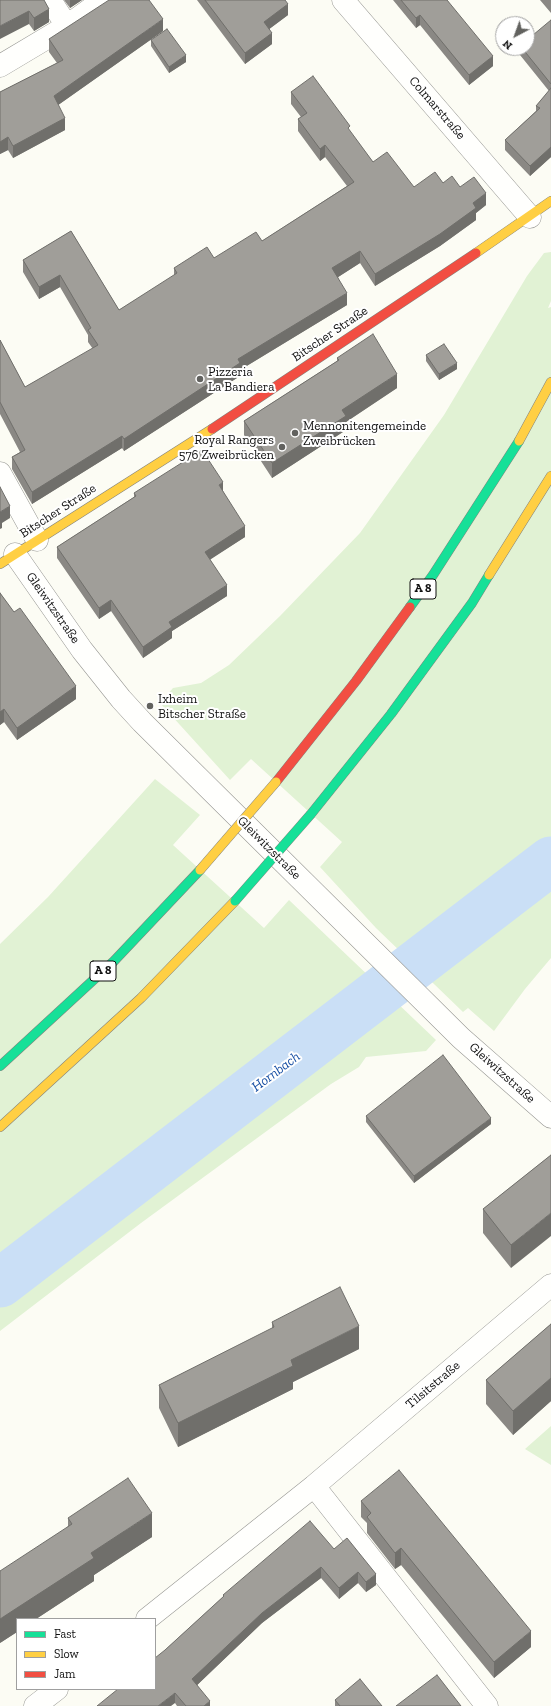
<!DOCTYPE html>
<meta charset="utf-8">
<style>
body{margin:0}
#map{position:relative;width:551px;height:1706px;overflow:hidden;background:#fcfcf4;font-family:"Zilla Slab",serif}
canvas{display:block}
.legend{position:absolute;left:16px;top:1618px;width:140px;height:72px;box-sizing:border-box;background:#fff;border:1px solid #9f9f9f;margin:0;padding:5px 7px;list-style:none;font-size:12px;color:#0f0f0f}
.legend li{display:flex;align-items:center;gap:8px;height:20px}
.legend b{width:20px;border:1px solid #9f9f9f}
.north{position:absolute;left:495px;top:16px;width:40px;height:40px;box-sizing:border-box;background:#fff;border:1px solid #9f9f9f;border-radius:50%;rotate:221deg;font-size:11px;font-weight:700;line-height:16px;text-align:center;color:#0f0f0f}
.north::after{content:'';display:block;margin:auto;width:14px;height:18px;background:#62625f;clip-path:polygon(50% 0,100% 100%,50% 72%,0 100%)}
</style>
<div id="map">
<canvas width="551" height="1706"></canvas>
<ul class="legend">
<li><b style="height:5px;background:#16e098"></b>Fast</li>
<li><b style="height:5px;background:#ffcf43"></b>Slow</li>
<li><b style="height:5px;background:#f24e42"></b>Jam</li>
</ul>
<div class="north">N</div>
</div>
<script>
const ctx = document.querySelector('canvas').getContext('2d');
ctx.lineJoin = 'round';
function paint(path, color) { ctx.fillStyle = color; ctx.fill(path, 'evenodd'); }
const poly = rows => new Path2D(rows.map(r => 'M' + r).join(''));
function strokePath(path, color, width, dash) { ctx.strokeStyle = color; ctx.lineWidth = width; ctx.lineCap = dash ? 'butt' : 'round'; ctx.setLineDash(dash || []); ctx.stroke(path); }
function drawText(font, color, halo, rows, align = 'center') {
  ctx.font = font + ' "Zilla Slab",serif'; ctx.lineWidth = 4; ctx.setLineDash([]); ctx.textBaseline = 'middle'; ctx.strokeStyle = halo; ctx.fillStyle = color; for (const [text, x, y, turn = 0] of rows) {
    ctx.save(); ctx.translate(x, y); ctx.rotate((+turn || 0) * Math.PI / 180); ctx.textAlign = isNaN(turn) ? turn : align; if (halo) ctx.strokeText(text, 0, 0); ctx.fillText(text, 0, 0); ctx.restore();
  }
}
paint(poly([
 [551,252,551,301,548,308,551,307,551,958,525,989,494,1031,468,1008,463,1012,376,928,320,867,342,842,251,759,230,780,160,703,173,688,201,683,229,665,280,616,360,533,444,415,527,276,544,253],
 [155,779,200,815,173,845,264,928,289,900,436,1040,426,1051,366,1057,359,1067,331,1084,141,1223,0,1331,0,944,48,897],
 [551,1426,551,1465,525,1449]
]), '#e1f2d4');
strokePath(poly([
 [0,1283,551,861]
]), '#cadff6', 49);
const street = poly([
 [50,0,67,26],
 [343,0,530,217],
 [0,66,67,26,103,0],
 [0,473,37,540],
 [15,554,82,650,121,699,142,722,461,1038,551,1117],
 [314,1486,487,1706],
 [147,1619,314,1486,551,1285],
 [35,1706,57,1689]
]);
const fast = poly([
 [410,607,433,575,519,441],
 [311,814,391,714,472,603,489,575],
 [0,1066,114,961,200,870]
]);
const slow = poly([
 [476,253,551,201],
 [519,441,551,382],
 [0,564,212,429],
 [489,575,551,476],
 [0,1127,141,998,235,901]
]);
const jam = poly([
 [212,429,476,253],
 [276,782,356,681,410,607]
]);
strokePath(street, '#969692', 23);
strokePath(fast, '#83837f', 10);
strokePath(slow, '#83837f', 10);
strokePath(jam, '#83837f', 10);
strokePath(street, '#fffffd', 22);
strokePath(fast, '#16e098', 9);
strokePath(slow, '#ffcf43', 9);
strokePath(jam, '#f24e42', 9);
const fastBridge = poly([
 [235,901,311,814]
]);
const slowBridge = poly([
 [200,870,276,782]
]);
strokePath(fastBridge, '#83837f', 10, []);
strokePath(slowBridge, '#83837f', 10, []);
strokePath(fastBridge, '#16e098', 9);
strokePath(slowBridge, '#ffcf43', 9);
paint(poly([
 [0,0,44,0,49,22,34,31,29,24],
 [64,0,82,0,70,8],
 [197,0,285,0,288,15,269,29,272,44,245,64],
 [393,0,447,0,493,66,469,85,420,25,416,28],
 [540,0,551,0,551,13],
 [551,20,551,157,530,176,505,150,505,140,536,111,536,106,549,91,520,55,520,48,527,48],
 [163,31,58,105,65,130,13,158,8,150,0,154,0,92,57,63,49,52,49,39],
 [151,40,186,62,169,73,151,46],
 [291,92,350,132,373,162,414,187,443,183,460,187,486,205,476,213,476,220,440,246,375,286,360,263,338,277,347,305,240,370,240,376,124,451,122,448,32,504,12,469,12,457,20,452,0,414,0,340,25,387,93,349,88,342,88,335,60,287,39,299,23,272,23,260,71,231,119,310,174,276,174,268,214,258,262,241,347,186,325,157,320,161,298,131,298,119,301,117,291,104],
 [426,355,457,369,439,380,426,361],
 [337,358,397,388,346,422,346,430,272,478,244,435,244,421,337,361],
 [223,491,245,537,210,559,227,596,172,631,172,638,143,658,111,611,99,619,57,558,57,547,134,497,134,493],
 [0,593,76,699,17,740,4,722,0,725],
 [366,1116,491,1124,414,1183,366,1122],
 [551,1155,511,1268,483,1233,483,1209],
 [272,1322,359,1349,293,1382,293,1389,178,1447,159,1408,159,1385,272,1329],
 [551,1324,551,1401,513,1435,486,1404,486,1380],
 [361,1501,531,1647,494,1678,401,1565,395,1569,367,1533,367,1523,361,1517],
 [68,1518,152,1537,94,1575,94,1581,36,1619,17,1619,17,1632,0,1643,68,1526],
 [334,1549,376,1585,366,1592,358,1583,339,1599,321,1578,262,1623,197,1685,210,1706,177,1706,175,1703,165,1650,223,1597,223,1595],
 [335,1700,382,1706,335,1706]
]), '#8a8884');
paint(poly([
 [70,0,82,0,70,8],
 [288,4,288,15,264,33,264,22],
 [49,9,49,22,34,31,34,18],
 [29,11,29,24,0,39,0,26],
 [420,15,420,25,416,28,416,18],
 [163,19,163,31,54,108,54,96],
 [272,33,272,44,245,64,245,53],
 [186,55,186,62,169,73,169,67],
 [493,56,493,66,469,85,469,75],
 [65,118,65,130,13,158,13,146],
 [8,137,8,150,0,154,0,142],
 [325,145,325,157,320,161,320,149],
 [551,147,551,157,530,176,530,166],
 [486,193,486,205,476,213,476,220,440,246,375,286,375,274],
 [360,251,360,263,332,281,332,268],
 [60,275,60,287,39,299,39,287],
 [347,293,347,305,240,370,240,376,124,451,124,439,238,359],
 [457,363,457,369,439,380,439,374],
 [397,374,397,388,346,422,346,430,272,478,272,463,342,410],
 [122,436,122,448,32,504,32,492],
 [223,482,223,493,219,485],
 [10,506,10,518,2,523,2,528,0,529,0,512],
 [245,526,245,537,205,563,205,552],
 [227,585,227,596,172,631,172,638,143,658,143,647,169,622],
 [111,600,111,611,99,619,99,608],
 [76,686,76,699,17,740,17,728],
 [4,709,4,722,0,725,0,712],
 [491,1118,491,1124,414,1183,414,1176],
 [551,1213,551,1236,511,1268,511,1245],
 [359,1326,359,1349,293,1382,293,1389,178,1447,178,1423,291,1360],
 [551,1378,551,1401,513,1435,513,1411],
 [152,1513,152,1537,94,1575,94,1581,36,1619,17,1619,17,1632,0,1643,0,1619,91,1553],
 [401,1548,401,1565,395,1569,395,1553],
 [321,1567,321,1578,262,1623,192,1690,192,1679,262,1613],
 [358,1572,358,1583,339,1599,339,1588],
 [376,1574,376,1585,366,1592,366,1582],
 [531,1631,531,1647,494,1678,494,1662],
 [175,1693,175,1703,171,1706,158,1706],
 [210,1701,210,1706,204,1706]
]), '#706f6b');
const building = poly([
 [0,0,44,0,49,9,34,18,29,11,0,26,0,0],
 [109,0,149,0,163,19,54,96,65,118,13,146,8,137,0,142,0,92,63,60,49,39,109,0],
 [205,0,285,0,288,4,264,22,272,33,245,53,205,0],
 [401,0,447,0,493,56,469,75,420,15,416,18,401,0],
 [551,20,551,84,522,48,527,48,527,40,551,20],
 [167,29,186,55,169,67,151,40,167,29],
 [313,76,350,126,348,128,373,162,387,152,414,187,435,172,443,183,452,176,460,187,474,177,486,193,473,203,476,208,440,234,375,274,360,251,332,268,347,293,238,359,240,363,124,439,122,436,32,492,12,457,25,450,0,402,0,340,25,387,98,345,88,330,91,328,60,275,39,287,23,260,71,231,119,310,177,273,174,268,207,247,214,258,256,232,262,241,354,182,325,145,320,149,298,119,307,113,291,92,313,76],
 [551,88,551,147,530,166,505,140,540,108,536,106,551,88],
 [373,334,397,374,342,410,346,416,272,463,244,421,339,360,337,358,373,334],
 [444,344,457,363,439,374,426,355,444,344],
 [202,450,223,482,219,485,245,526,205,552,227,585,169,622,172,627,143,647,111,600,99,608,57,547,136,496,134,493,202,450],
 [0,487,10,506,0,512,0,487],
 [0,593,14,612,20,608,76,686,17,728,4,709,0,712,0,593],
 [443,1055,491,1118,414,1176,366,1116,443,1055],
 [551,1155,551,1213,511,1245,483,1209,551,1155],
 [340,1287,359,1326,291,1360,293,1366,178,1423,159,1385,274,1327,272,1322,340,1287],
 [551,1324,551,1378,513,1411,486,1380,551,1324],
 [399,1470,531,1631,494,1662,401,1548,395,1553,367,1517,371,1513,361,1501,399,1470],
 [128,1478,152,1513,91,1553,94,1558,0,1619,0,1571,72,1524,68,1518,128,1478],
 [310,1521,334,1549,347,1538,376,1574,366,1582,358,1572,339,1588,321,1567,262,1613,192,1679,210,1701,204,1706,186,1706,175,1693,158,1706,97,1706,118,1689,155,1689,155,1658,165,1650,224,1596,223,1595,310,1521],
 [437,1675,461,1706,396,1706,437,1675],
 [360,1679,382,1706,340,1706,335,1700,360,1679]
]);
paint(building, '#a09e99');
strokePath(building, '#706f6b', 1);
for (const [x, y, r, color] of [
 [200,379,4,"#62625f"],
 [295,433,4,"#62625f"],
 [282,447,4,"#62625f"],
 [150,706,4,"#62625f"]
]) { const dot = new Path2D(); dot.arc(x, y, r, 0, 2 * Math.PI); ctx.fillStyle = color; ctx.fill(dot); strokePath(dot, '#fff', 1.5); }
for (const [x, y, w] of [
 [423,589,26],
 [103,971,26]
]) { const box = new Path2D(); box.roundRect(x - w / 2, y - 10, w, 20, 3); ctx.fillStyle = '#fff'; ctx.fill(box); strokePath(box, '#0f0f0f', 1); }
drawText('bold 12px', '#0f0f0f', null, [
 ["A 8",423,589],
 ["A 8",103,971]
]);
drawText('13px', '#0f0f0f', '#fff', [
 ["Colmarstraße",437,108,49],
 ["Bitscher Straße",330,334,-34],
 ["Bitscher Straße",58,511,-33],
 ["Gleiwitzstraße",53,608,55],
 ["Gleiwitzstraße",269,848,45],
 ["Gleiwitzstraße",502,1073,42],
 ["Tilsitstraße",433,1385,-40]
]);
drawText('13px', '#0f0f0f', '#fff', [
 ["Pizzeria",208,372],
 ["La Bandiera",208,387],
 ["Mennonitengemeinde",303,426],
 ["Zweibrücken",303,441],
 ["Royal Rangers",274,440,"right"],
 ["576 Zweibrücken",274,455,"right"],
 ["Ixheim",158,699],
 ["Bitscher Straße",158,714]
], 'left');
drawText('italic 14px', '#164ea3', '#fff', [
 ["Hornbach",276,1072,-37]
]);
</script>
